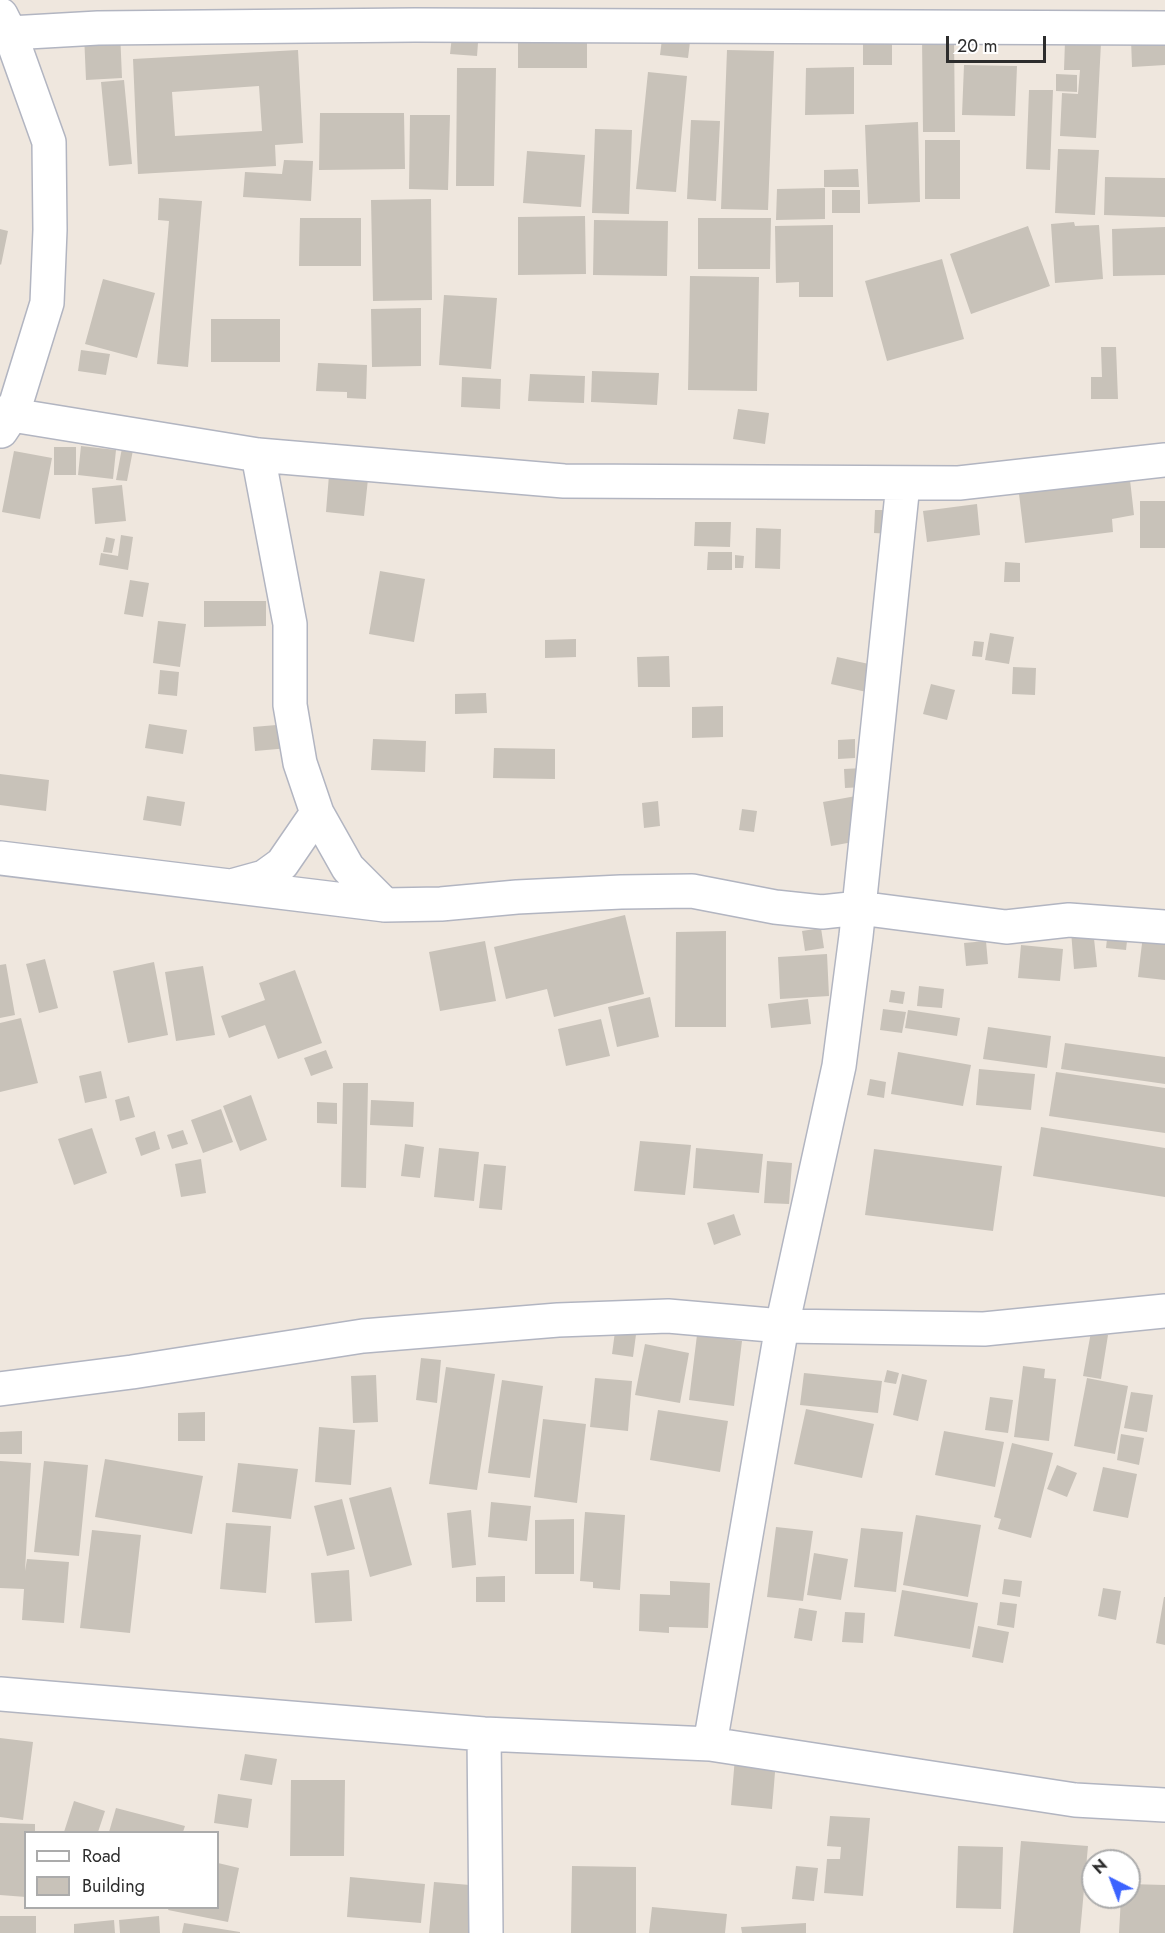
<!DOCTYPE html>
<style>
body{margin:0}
#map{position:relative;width:1165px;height:1933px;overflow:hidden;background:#efe7de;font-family:Jost,sans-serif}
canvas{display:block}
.legend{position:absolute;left:24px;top:1831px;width:195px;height:78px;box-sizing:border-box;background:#fff;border:2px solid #ababab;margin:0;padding:8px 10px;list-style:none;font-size:18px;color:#2d2d2d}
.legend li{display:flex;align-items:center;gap:12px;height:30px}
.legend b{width:30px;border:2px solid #ababab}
.north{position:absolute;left:1081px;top:1849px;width:60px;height:60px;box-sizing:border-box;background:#fff;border:2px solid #ababab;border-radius:50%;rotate:318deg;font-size:16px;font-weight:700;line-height:24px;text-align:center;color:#2d2d2d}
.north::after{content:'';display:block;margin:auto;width:21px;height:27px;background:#3b63ff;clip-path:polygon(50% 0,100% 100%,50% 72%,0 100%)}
.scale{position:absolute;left:946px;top:36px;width:100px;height:27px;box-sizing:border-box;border:3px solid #2d2d2d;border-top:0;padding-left:8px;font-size:18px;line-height:21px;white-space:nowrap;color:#2d2d2d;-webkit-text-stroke:4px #fff;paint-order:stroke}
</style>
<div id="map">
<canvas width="1165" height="1933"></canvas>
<ul class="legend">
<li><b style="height:8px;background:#fff"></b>Road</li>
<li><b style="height:16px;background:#c8c2b9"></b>Building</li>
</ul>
<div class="north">N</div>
<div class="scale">20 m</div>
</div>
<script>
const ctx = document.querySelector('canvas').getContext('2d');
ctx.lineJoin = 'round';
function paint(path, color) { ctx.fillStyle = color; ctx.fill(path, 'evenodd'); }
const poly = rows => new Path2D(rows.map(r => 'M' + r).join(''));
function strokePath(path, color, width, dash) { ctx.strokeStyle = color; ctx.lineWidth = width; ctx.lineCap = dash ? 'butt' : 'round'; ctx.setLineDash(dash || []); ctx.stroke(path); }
paint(poly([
 [453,27,479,30,477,56,450,54],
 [892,30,892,65,863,65,863,31],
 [120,31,122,78,86,80,84,34],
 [663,31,691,34,688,58,660,55],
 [518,34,587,34,587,68,518,68],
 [954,35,955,132,923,132,922,36],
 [1165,37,1165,65,1132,67,1131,39],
 [1065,41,1101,43,1096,138,1060,136,1062,93,1078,94,1080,70,1064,70],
 [298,50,303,143,275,145,276,166,138,174,133,59],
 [259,86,262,131,175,136,172,92],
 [727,50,774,51,768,210,721,209],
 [964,65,1017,66,1015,116,962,115],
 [854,67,854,114,805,115,806,68],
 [457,68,496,68,494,186,456,186],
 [648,72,687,76,676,192,636,189],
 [1056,74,1077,75,1077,92,1056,91],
 [124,80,132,164,109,166,101,82],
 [1029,90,1053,90,1050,170,1026,169],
 [320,113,404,113,405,169,319,170],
 [410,115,450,115,448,190,409,189],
 [691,120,720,121,716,201,687,199],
 [918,122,920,202,868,204,865,125],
 [595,129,632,130,629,214,592,213],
 [925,140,960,140,960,199,925,199],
 [1058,149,1099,150,1095,215,1055,213],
 [527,151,585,155,581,207,523,203],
 [284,160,313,161,311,201,243,197,245,172,282,174],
 [858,169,859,187,824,187,824,170],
 [1105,177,1165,178,1165,217,1104,215],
 [825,188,825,219,776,220,777,189],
 [832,190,860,190,860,213,832,213],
 [159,198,202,201,188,367,157,364,169,221,158,220],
 [431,199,432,300,373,301,371,200],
 [585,216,586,274,518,275,518,217],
 [300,218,361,218,361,266,299,266],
 [698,218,771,218,770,269,698,269],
 [594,220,668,221,667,276,593,275],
 [1074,222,1075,226,1099,225,1103,279,1055,283,1051,224],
 [833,225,833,297,799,297,799,282,776,283,775,226],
 [1028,226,1050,286,971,314,950,254],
 [1165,227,1165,275,1113,276,1112,229],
 [0,229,8,231,1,265,0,264],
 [942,259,964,339,887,361,865,281],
 [690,276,759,277,757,391,688,390],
 [103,279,155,293,137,358,85,344],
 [444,295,497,298,491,369,439,365],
 [421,308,421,366,372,367,371,309],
 [211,319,280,319,280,362,211,362],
 [1101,347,1116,347,1118,399,1091,399,1091,377,1102,377],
 [81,350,110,354,106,375,78,371],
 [318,363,367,365,366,399,347,398,347,392,316,391],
 [592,371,659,373,657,405,591,402],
 [530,374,585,376,584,403,528,401],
 [462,377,501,379,500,409,461,407],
 [738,409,769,413,765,444,733,439],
 [81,446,116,450,113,479,78,475],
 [54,447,76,447,76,475,54,475],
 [122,448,133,450,127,481,116,480],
 [14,451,52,458,40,519,2,512],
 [329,475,368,479,364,516,326,512],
 [1130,480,1134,515,1112,519,1113,532,1025,543,1019,494],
 [122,485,126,521,95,524,92,488],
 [1140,501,1165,501,1165,548,1140,548],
 [977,504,980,535,927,542,923,511],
 [875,510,892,510,891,534,874,533],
 [695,522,731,522,730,547,694,546],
 [756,528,781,529,780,569,755,568],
 [121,535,133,537,128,570,99,565,101,553,118,556],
 [106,537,115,539,112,553,103,552],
 [708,552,732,552,732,570,707,570],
 [735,555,744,556,743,568,735,568],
 [1005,562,1020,563,1020,582,1004,582],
 [380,571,425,579,414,642,369,634],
 [130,580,149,583,143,617,124,614],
 [204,601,266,601,266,626,204,627],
 [158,621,186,624,180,667,153,663],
 [990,633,1014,637,1009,664,985,660],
 [576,639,576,657,545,658,545,640],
 [974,641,984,642,982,657,972,656],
 [669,656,670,687,638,687,637,657],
 [837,657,878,666,871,693,831,684],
 [1013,667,1036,668,1035,695,1012,694],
 [160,670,179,672,177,696,158,694],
 [931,684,955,690,947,720,923,714],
 [486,693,487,713,455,714,455,694],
 [723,706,723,737,692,738,692,707],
 [149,724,187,730,183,754,145,748],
 [288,724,289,748,255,751,253,727],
 [373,739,426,741,425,772,371,770],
 [855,739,855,758,838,759,838,740],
 [494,748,555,749,555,779,493,778],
 [863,768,864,787,845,788,844,769],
 [0,774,49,780,46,811,0,805],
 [147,796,185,802,181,826,143,820],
 [856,796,864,840,831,846,823,802],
 [658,801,660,826,644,828,642,803],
 [742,809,757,811,754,832,739,830],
 [625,915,644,994,554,1017,547,989,506,999,494,947],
 [821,928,824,948,805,951,802,931],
 [1093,929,1097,967,1074,969,1071,931],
 [1108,930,1128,932,1126,950,1106,948],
 [726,931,726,1027,675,1027,676,932],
 [1143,935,1165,937,1165,980,1138,977],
 [485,941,496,1001,440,1011,429,952],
 [986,941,988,964,966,966,964,943],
 [1021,945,1063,949,1060,981,1018,978],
 [827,954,829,996,780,999,778,957],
 [45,959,58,1008,39,1013,26,964],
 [154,962,168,1035,128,1043,113,971],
 [6,964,15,1015,0,1018,0,965],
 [203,966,215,1035,176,1041,165,972],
 [295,970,322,1043,278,1059,265,1025,229,1038,221,1016,265,1000,259,983],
 [919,986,944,989,942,1008,917,1006],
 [891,990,905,992,903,1004,889,1002],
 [650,997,659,1037,617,1047,608,1007],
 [808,999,811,1024,771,1028,768,1004],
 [883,1009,906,1012,902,1033,880,1030],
 [908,1010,960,1018,957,1036,905,1028],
 [21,1018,38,1083,0,1092,0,1023],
 [601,1019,610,1056,566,1066,558,1029],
 [988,1027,1051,1036,1047,1068,983,1059],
 [1065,1043,1165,1057,1165,1084,1061,1069],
 [326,1050,333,1068,311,1076,304,1058],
 [898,1052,971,1065,963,1106,891,1094],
 [979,1069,1035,1074,1031,1110,976,1105],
 [101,1071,107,1098,85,1103,79,1076],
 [1056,1072,1165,1088,1165,1133,1049,1116],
 [870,1079,886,1082,884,1098,867,1095],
 [343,1083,368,1083,366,1188,341,1187],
 [251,1095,267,1140,240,1151,223,1106],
 [129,1096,135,1117,120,1121,115,1100],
 [371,1100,414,1102,413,1127,370,1125],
 [317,1102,337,1103,337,1124,317,1123],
 [221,1109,233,1142,203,1153,191,1120],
 [1041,1127,1165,1148,1165,1197,1033,1176],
 [92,1128,107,1173,74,1185,58,1139],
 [183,1130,188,1144,172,1149,167,1135],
 [155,1131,160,1149,141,1156,135,1138],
 [640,1141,691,1145,685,1195,634,1191],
 [405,1144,424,1147,420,1178,401,1176],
 [439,1148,479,1152,474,1201,434,1197],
 [696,1148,763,1154,759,1193,693,1188],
 [874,1149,1002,1166,993,1231,865,1215],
 [201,1159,206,1193,181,1197,175,1164],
 [767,1161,792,1163,789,1204,764,1203],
 [484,1164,506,1166,502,1210,479,1208],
 [734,1214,741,1235,714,1245,707,1223],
 [616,1324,637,1327,633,1357,612,1354],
 [1091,1332,1108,1335,1101,1379,1083,1376],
 [697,1335,742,1341,734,1406,689,1400],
 [645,1344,689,1353,680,1403,635,1395],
 [421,1358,441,1360,437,1403,416,1400],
 [1023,1366,1045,1369,1044,1378,1056,1379,1049,1441,1014,1437],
 [446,1367,495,1374,477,1490,429,1484],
 [887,1370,899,1373,896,1384,884,1382],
 [804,1373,882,1381,878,1413,800,1405],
 [902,1374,927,1380,918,1421,893,1415],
 [376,1375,378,1422,353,1423,351,1376],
 [595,1378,632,1381,628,1431,590,1427],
 [1087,1378,1128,1386,1115,1454,1074,1446],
 [502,1380,543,1386,530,1478,488,1473],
 [1131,1392,1153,1395,1147,1432,1124,1428],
 [990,1397,1013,1400,1008,1433,985,1430],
 [806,1409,874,1424,862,1478,794,1464],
 [658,1410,728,1421,720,1472,650,1460],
 [205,1412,205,1441,178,1441,178,1413],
 [543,1419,586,1424,577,1503,534,1497],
 [319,1427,355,1430,351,1485,315,1482],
 [22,1431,22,1454,0,1454,0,1432],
 [944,1431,1004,1442,995,1487,935,1475],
 [1121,1434,1144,1438,1139,1465,1117,1460],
 [1012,1443,1053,1453,1031,1538,998,1529,1001,1519,994,1517],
 [105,1459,203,1476,192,1534,95,1517],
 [0,1461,31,1463,25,1571,27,1559,69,1562,64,1623,22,1620,24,1589,0,1588],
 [44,1461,88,1465,79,1556,34,1552],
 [238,1463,298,1469,291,1519,232,1512],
 [1057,1465,1077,1473,1067,1497,1047,1489],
 [1103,1467,1137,1474,1128,1518,1093,1511],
 [391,1487,412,1565,370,1577,349,1498],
 [342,1499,355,1549,327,1556,314,1506],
 [491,1502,531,1506,527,1541,488,1537],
 [471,1510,476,1565,452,1568,447,1513],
 [585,1512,625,1515,620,1590,593,1588,593,1582,580,1581],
 [916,1515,981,1525,968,1597,903,1585],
 [574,1519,574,1574,535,1574,535,1520],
 [226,1523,271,1526,266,1593,220,1589],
 [776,1527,813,1531,803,1601,767,1597],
 [861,1528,903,1532,896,1592,854,1587],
 [92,1530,141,1535,130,1633,80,1628],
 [814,1553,848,1559,841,1600,807,1595],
 [349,1570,352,1621,315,1623,311,1573],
 [505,1576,505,1602,476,1602,476,1577],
 [1004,1579,1022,1581,1020,1597,1002,1594],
 [670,1581,710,1583,708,1628,669,1627,669,1633,639,1631,640,1594,670,1595],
 [1103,1588,1121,1591,1116,1620,1098,1616],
 [902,1590,978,1603,970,1649,894,1636],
 [1164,1597,1165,1597,1165,1645,1156,1643],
 [1000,1602,1017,1604,1014,1628,997,1625],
 [799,1608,817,1611,812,1641,794,1638],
 [845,1612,865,1613,863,1643,842,1642],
 [978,1626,1009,1632,1003,1663,972,1657],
 [0,1738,33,1742,23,1820,0,1817],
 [245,1754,277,1759,272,1785,240,1780],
 [735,1757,776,1760,772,1809,731,1805],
 [291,1780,345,1780,344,1856,290,1856],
 [218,1794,252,1799,248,1828,214,1823],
 [74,1801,105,1811,98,1832,64,1832],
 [116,1808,185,1826,183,1832,109,1832],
 [830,1816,870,1818,863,1896,824,1893,827,1859,840,1859,841,1847,827,1846],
 [0,1823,35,1824,35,1832,26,1832,26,1897,0,1895],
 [1021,1841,1088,1846,1080,1933,1013,1933],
 [958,1846,1003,1847,1001,1909,956,1908],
 [218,1863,239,1868,228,1922,168,1910,169,1908,218,1908],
 [572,1866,636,1867,636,1933,571,1933],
 [796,1866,818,1868,814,1901,792,1899],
 [350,1877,425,1884,421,1923,347,1917],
 [434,1882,482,1886,478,1933,429,1933],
 [1129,1884,1165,1885,1165,1933,1119,1933,1121,1897,1129,1897],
 [652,1907,727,1914,725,1933,649,1933],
 [0,1916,36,1916,36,1933,0,1933],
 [159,1916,160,1933,120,1933,119,1920],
 [114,1920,115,1933,74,1933,74,1924],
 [184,1923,240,1932,240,1933,182,1933],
 [806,1923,806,1933,742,1933,741,1927]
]), '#c8c2b9');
const minor = poly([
 [0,27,10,33,98,28,415,25,1165,28],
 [0,413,258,455,564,481,959,483,1165,460],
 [1,431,13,413,47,303,50,230,49,142,10,33,1,15],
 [258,455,290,624,290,705,300,763,317,813,348,868,385,905,441,904,517,897,621,892,692,891,775,907,822,912,859,908,1006,927,1069,920,1165,927],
 [0,858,385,905],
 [235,885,264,877,282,864,317,813],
 [0,1389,132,1372,363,1336,558,1320,668,1316,782,1326,984,1329,1165,1311],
 [0,1694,484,1734,710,1744,1075,1800,1165,1805],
 [484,1734,486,1933],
 [710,1744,782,1326,839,1066,856,936,903,484]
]);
strokePath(minor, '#b2b5c1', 36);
strokePath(minor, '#fff', 33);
</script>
